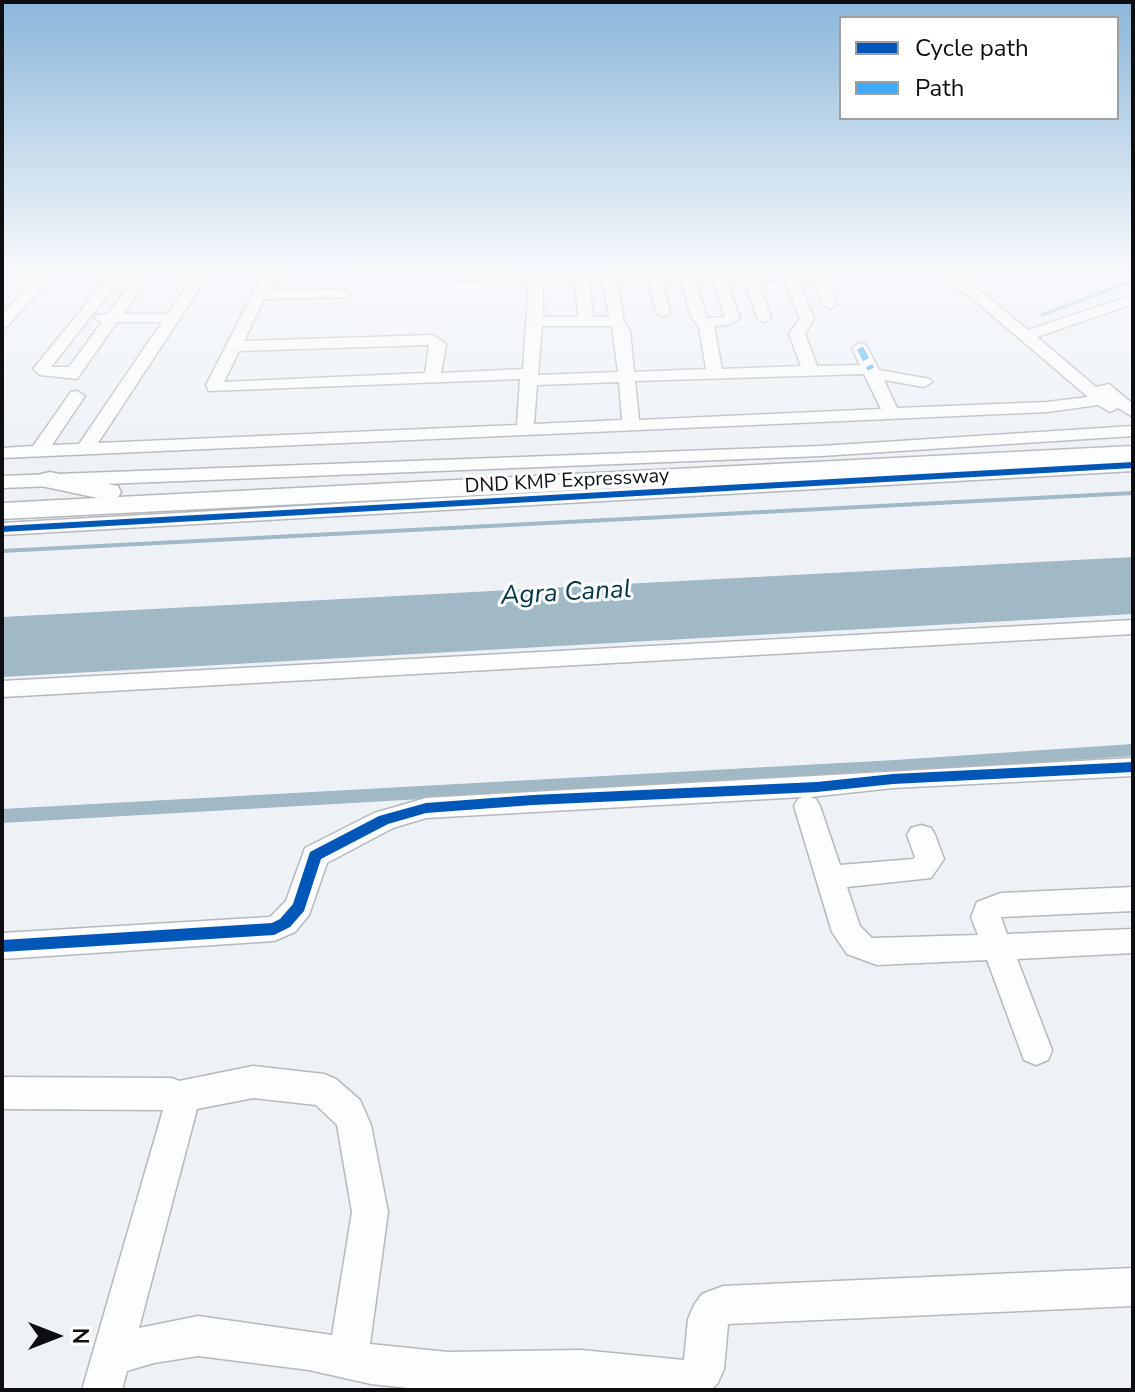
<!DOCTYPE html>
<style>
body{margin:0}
#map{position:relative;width:1135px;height:1392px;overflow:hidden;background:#eef2f7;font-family:"Nunito Sans",sans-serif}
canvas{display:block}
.frame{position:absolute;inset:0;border:4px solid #0c0e12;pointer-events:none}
.legend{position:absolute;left:839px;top:16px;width:280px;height:104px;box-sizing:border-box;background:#fff;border:2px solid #9e9fa0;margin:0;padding:10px 14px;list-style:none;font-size:24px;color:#0c0e12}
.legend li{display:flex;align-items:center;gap:16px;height:40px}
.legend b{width:40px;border:2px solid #9e9fa0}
.north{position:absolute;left:16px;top:1296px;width:80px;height:80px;-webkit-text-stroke:6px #fff;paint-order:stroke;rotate:90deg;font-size:22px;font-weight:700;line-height:32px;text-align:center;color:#0c0e12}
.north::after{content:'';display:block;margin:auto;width:28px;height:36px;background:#0c0e12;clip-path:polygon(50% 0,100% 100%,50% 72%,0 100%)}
</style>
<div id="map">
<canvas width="1135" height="1392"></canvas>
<div class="frame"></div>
<ul class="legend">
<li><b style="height:10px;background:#0057b8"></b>Cycle path</li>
<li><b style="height:10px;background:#3fa9f5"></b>Path</li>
</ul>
<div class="north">N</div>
</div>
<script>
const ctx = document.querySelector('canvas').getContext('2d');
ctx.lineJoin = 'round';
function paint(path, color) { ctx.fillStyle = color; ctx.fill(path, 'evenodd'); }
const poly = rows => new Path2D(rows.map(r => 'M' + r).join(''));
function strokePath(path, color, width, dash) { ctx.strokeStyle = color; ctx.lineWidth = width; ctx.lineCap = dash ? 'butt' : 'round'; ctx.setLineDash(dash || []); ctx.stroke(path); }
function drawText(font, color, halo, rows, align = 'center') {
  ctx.font = font + ' "Nunito Sans",sans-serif'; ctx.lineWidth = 6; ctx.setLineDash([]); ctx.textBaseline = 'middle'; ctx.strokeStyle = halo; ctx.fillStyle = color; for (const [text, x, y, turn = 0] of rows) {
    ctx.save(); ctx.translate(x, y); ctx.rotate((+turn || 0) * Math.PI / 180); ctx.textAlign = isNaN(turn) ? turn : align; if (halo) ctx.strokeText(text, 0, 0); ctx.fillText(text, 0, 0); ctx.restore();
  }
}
paint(poly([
 [1133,557,1133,614,2,677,2,617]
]), '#a0b9c5');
strokePath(poly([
 [1042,315,1133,281]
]), '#a0b9c5', 3);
strokePath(poly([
 [2,551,1133,493]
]), '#a0b9c5', 4);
paint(poly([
 [1133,744,1133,756,895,772,2,823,2,809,895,760,1133,744]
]), '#a0b9c5');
const minor = poly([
 [2,270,429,273,947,270,982,292,1028,330,1133,295,1133,304,1037,337,1096,387,1109,384,1133,404,1133,417,1118,408,1110,412,1098,405,1047,412,2,458,2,448,33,446,71,392,77,391,85,396,52,445,79,444,162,322,117,322,77,379,40,375,33,369,109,276,52,276,7,327,2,328,2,315,37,276,2,277,2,270],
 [123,276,136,276,108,314,97,315,95,318,102,322,69,367,51,367,123,276],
 [150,276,193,277,168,314,123,314,150,276],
 [207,277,261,278,206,385,209,391,520,379,517,425,98,443,207,277],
 [275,279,529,281,523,369,441,373,446,344,433,335,244,341,264,299,344,297,351,293,344,289,269,291,275,279],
 [785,280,800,319,789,334,801,366,722,369,714,326,728,325,740,319,727,281,744,281,757,318,764,322,771,318,758,281,785,280],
 [799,280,812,280,823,305,830,309,837,305,826,280,944,280,972,298,1088,397,1047,402,897,408,884,380,924,387,932,382,930,379,879,370,866,345,860,343,852,348,860,365,817,366,805,334,814,319,799,280],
 [543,281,575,281,578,317,543,317,543,281],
 [589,281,603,281,609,317,593,317,589,281],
 [617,281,649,281,656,313,663,317,670,313,662,281,681,281,691,316,699,327,706,369,634,372,630,331,624,322,617,281],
 [695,281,713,281,725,317,707,318,695,281],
 [542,326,612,326,618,372,538,375,542,326],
 [429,345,425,373,224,382,239,351,429,345],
 [864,374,881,409,639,420,635,381,864,374],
 [619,382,622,420,534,424,537,385,619,382],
 [1133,426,1133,436,821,456,2,488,2,476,821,446,1133,426],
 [1133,459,1133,471,2,535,2,523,1133,459],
 [1133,620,1133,634,2,697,2,681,1133,620],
 [1133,758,1133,776,893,788,810,797,816,799,820,806,840,865,913,859,915,857,907,835,911,828,921,825,931,828,935,835,944,859,931,878,847,887,860,926,872,938,978,935,971,917,977,902,1001,893,1133,887,1133,911,1001,917,1007,934,1133,929,1133,953,1017,959,1052,1050,1048,1060,1036,1065,1024,1060,987,960,877,965,847,954,832,932,794,806,798,799,803,797,426,818,393,828,327,863,309,915,295,932,274,941,2,959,2,933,270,917,286,901,305,848,374,813,426,798,1133,758],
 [253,1066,324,1074,336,1079,360,1100,371,1125,388,1212,370,1344,448,1352,581,1350,684,1360,688,1319,694,1305,702,1294,723,1286,1133,1268,1133,1306,728,1324,724,1369,718,1383,711,1390,427,1390,371,1384,309,1370,198,1356,154,1363,127,1371,122,1390,82,1390,163,1110,2,1109,2,1077,172,1078,179,1081,253,1066],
 [253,1098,316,1105,337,1125,352,1212,332,1335,198,1316,139,1328,197,1109,253,1098]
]);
const highway = poly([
 [1133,446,1133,462,2,519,2,503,98,498,41,486,37,480,41,474,50,472,118,486,121,492,118,497,1133,446]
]);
strokePath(minor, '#b5b8bc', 3);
strokePath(highway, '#b5b8bc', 3);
paint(minor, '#fcfdfe');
paint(highway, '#fcfdfe');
strokePath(poly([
 [860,348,871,369]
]), '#3fa9f5', 7, [13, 7]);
paint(poly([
 [1133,462,1133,468,2,532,2,526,1133,462],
 [1133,762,1133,772,893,784,817,792,533,805,426,813,388,824,321,859,304,911,290,927,274,935,2,952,2,940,272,923,280,919,293,904,310,852,379,816,426,803,533,795,817,782,893,774,1133,762]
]), '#0057b8');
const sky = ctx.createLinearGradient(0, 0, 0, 465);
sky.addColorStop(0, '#8bb6da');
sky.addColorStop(0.58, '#f7f9fb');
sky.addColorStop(1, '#f7f9fb00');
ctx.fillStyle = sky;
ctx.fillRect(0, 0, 1135, 465);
drawText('20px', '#0c0e12', '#fff', [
 ["DND KMP Expressway",567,482,-3]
]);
drawText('italic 26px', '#003647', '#fff', [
 ["Agra Canal",566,594,-3]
]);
</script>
